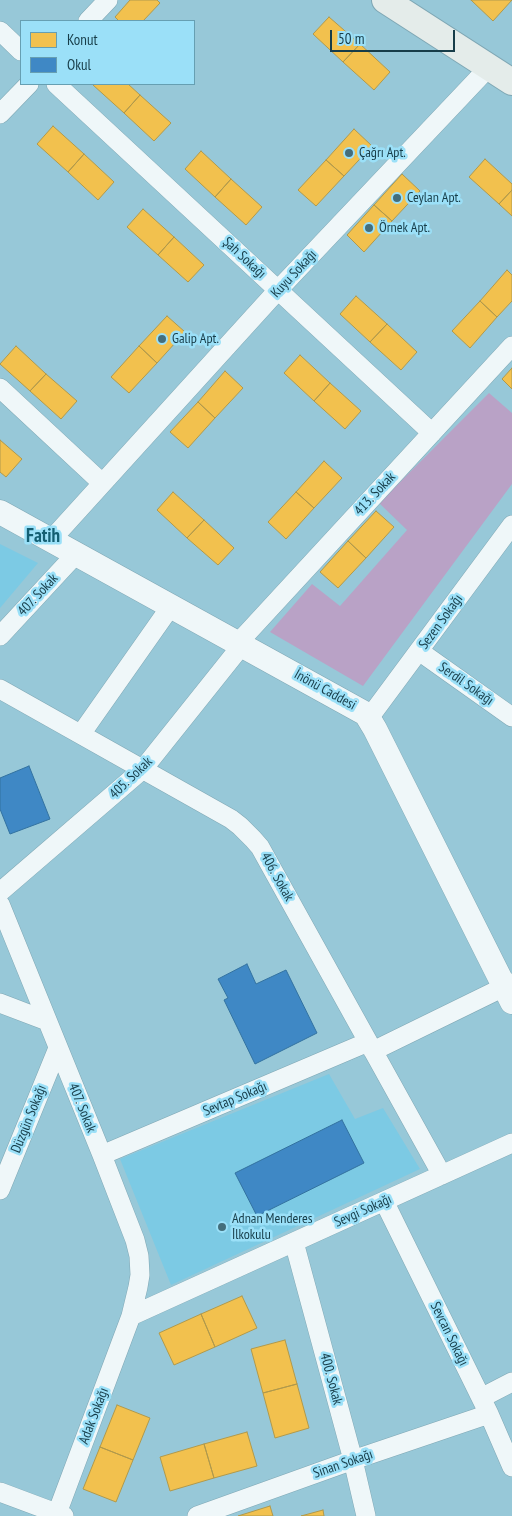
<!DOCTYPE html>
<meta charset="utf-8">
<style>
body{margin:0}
#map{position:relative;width:512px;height:1516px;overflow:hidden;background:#97c8d8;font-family:"PT Sans Narrow",sans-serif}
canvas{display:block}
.legend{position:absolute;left:20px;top:20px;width:175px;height:65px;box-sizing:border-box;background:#9be0f8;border:1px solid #669fb2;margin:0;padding:6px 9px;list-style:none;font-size:15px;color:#173d49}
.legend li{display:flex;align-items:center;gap:10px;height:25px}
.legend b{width:25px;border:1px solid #669fb2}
.scale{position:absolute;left:330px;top:30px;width:125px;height:22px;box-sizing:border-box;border:2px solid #173d49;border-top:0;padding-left:6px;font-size:15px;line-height:18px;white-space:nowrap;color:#173d49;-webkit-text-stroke:4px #9be0f8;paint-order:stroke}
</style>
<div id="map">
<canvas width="512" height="1516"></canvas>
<ul class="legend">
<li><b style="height:14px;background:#f2c14e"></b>Konut</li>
<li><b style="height:14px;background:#3f88c5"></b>Okul</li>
</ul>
<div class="scale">50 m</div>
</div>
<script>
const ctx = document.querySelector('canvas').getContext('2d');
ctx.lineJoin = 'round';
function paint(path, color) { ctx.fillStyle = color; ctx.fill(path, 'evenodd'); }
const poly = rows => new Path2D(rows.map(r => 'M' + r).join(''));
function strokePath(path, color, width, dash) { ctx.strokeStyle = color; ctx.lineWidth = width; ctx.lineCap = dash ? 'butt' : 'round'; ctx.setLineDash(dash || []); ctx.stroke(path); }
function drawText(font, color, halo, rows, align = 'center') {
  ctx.font = font + ' "PT Sans Narrow",sans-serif'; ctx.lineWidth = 5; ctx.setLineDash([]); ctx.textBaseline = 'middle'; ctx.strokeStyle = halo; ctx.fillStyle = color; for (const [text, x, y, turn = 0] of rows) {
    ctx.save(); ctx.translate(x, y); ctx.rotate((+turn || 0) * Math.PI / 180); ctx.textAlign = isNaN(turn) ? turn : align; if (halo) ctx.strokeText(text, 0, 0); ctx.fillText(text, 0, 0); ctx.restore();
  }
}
paint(poly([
 [0,544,38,563,0,608],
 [329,1074,355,1119,383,1108,420,1169,171,1285,120,1159]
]), '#7ccae4');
paint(poly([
 [489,393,512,413,512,484,363,686,270,632,312,584,340,606,407,530,379,503]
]), '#b9a2c6');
const homes = poly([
 [130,0,157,0,160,3,143,21,119,21,115,17,130,0],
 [471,0,512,0,493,21,471,0],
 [329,17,360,44,343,62,313,34,329,17],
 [360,44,390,72,374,90,343,62,360,44],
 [95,84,128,84,140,95,124,113,93,85,95,84],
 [140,95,171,123,154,141,124,113,140,95],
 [53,126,84,154,68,172,37,144,53,126],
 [354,129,372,146,344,176,326,160,354,129],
 [201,151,231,179,215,197,185,169,201,151],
 [84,154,114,182,98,200,68,172,84,154],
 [485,159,512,184,512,190,499,204,469,177,485,159],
 [326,160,344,176,316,206,298,190,326,160],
 [402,174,420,191,392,221,374,205,402,174],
 [231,179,262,207,246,225,215,197,231,179],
 [512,190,512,216,499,204,512,190],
 [374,205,392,221,364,252,347,235,374,205],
 [143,209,174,237,158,255,127,227,143,209],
 [174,237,204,265,188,282,158,255,174,237],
 [507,270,512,275,512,301,497,317,480,301,507,270],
 [356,296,387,324,370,342,340,314,356,296],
 [480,301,497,317,470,348,452,331,480,301],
 [167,316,185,332,157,363,139,346,167,316],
 [387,324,417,352,401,370,370,342,387,324],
 [16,346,46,374,30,391,0,364,16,346],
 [139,346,157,363,129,393,111,377,139,346],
 [300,355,330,383,314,401,284,373,300,355],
 [512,368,512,389,502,379,512,368],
 [225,371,243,388,215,418,198,402,225,371],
 [46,374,77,401,61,419,30,391,46,374],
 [330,383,361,411,345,429,314,401,330,383],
 [198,402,215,418,188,448,170,432,198,402],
 [0,440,22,459,6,477,0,472,0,440],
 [324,461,342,478,314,508,296,492,324,461],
 [173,492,204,520,187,538,157,510,173,492],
 [296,492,314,508,286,539,268,522,296,492],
 [376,511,394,527,366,558,348,541,376,511],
 [204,520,234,548,218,565,187,538,204,520],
 [348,541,366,558,338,588,320,572,348,541],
 [242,1296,257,1328,215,1347,201,1314,242,1296],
 [201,1314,215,1347,174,1365,159,1333,201,1314],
 [285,1340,297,1384,263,1393,251,1349,285,1340],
 [297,1384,309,1428,275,1438,263,1393,297,1384],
 [117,1405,150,1418,133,1460,100,1447,117,1405],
 [247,1432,257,1466,214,1478,204,1444,247,1432],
 [204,1444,214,1478,170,1491,160,1457,204,1444],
 [100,1447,133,1460,116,1502,83,1489,100,1447],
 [270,1506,273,1516,238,1516,270,1506],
 [323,1510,324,1516,301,1516,323,1510]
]);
paint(homes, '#f2c14e');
strokePath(homes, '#b0994c', 1);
const schools = poly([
 [29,766,50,819,10,834,0,809,0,778,29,766],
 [247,964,256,984,286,970,317,1033,255,1064,224,1000,228,998,218,979,247,964],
 [342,1120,364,1163,257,1216,235,1173,342,1120]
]);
paint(schools, '#3f88c5');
strokePath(schools, '#3372a0', 1);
const minor = poly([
 [88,21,108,0],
 [0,31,21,51],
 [56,84,432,433],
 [0,114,29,84],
 [0,388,102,483],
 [51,540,278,290,489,67],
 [0,636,76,554],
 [238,643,512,346],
 [419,651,512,717],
 [0,689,231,819,240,826,253,839,260,847,442,1175],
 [369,718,512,525],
 [81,734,171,606],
 [0,892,143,769,242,645],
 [0,904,102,1155,135,1240,139,1256,140,1275,138,1287,131,1316,56,1516],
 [0,1003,47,1021],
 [373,1051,512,983],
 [102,1155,368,1042],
 [0,1190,58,1048],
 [384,1201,489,1414,512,1467],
 [294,1242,353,1460,366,1516],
 [131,1316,512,1143],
 [481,1398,512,1382],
 [0,1492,64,1516],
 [197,1516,353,1460,489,1414]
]);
const tertiary = poly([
 [0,512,366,714,375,729,512,1002]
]);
const secondary = poly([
 [385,0,512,82]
]);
strokePath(minor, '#7fa7b4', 20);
strokePath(tertiary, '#7fa7b4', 25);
strokePath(secondary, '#7fa7b4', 28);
strokePath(minor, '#eff7f9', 19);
strokePath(tertiary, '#eff7f9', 24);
strokePath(secondary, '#e4ecea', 26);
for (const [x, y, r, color] of [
 [349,153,5,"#446e7b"],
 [397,198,5,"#446e7b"],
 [369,228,5,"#446e7b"],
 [162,339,5,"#446e7b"],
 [222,1227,5,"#446e7b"]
]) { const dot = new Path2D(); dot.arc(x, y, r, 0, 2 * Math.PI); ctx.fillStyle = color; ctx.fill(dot); strokePath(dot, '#9be0f8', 2); }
drawText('14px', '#173d49', '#9be0f8', [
 ["Çağrı Apt.",359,153],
 ["Ceylan Apt.",407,198],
 ["Örnek Apt.",379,228],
 ["Galip Apt.",172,339],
 ["Adnan Menderes",232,1219],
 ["İlkokulu",232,1235]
], 'left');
drawText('14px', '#173d49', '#9be0f8', [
 ["Şah Sokağı",244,258,43],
 ["Kuyu Sokağı",294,274,-47],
 ["413. Sokak",375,494,-47],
 ["407. Sokak",38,595,-47],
 ["Sezen Sokağı",441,622,-54],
 ["Serdil Sokağı",466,684,35],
 ["İnönü Caddesi",325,690,29],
 ["405. Sokak",131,778,-44],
 ["406. Sokak",277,877,61],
 ["Sevtap Sokağı",235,1099,-23],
 ["407. Sokak",82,1108,68],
 ["Düzgün Sokağı",29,1119,-68],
 ["Sevgi Sokağı",363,1211,-24],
 ["Sevcan Sokağı",449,1334,64],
 ["400. Sokak",331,1379,75],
 ["Adak Sokağı",94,1416,-69],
 ["Sinan Sokağı",343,1464,-19]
]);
drawText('bold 19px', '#145f73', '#9be0f8', [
 ["Fatih",43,537]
]);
</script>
